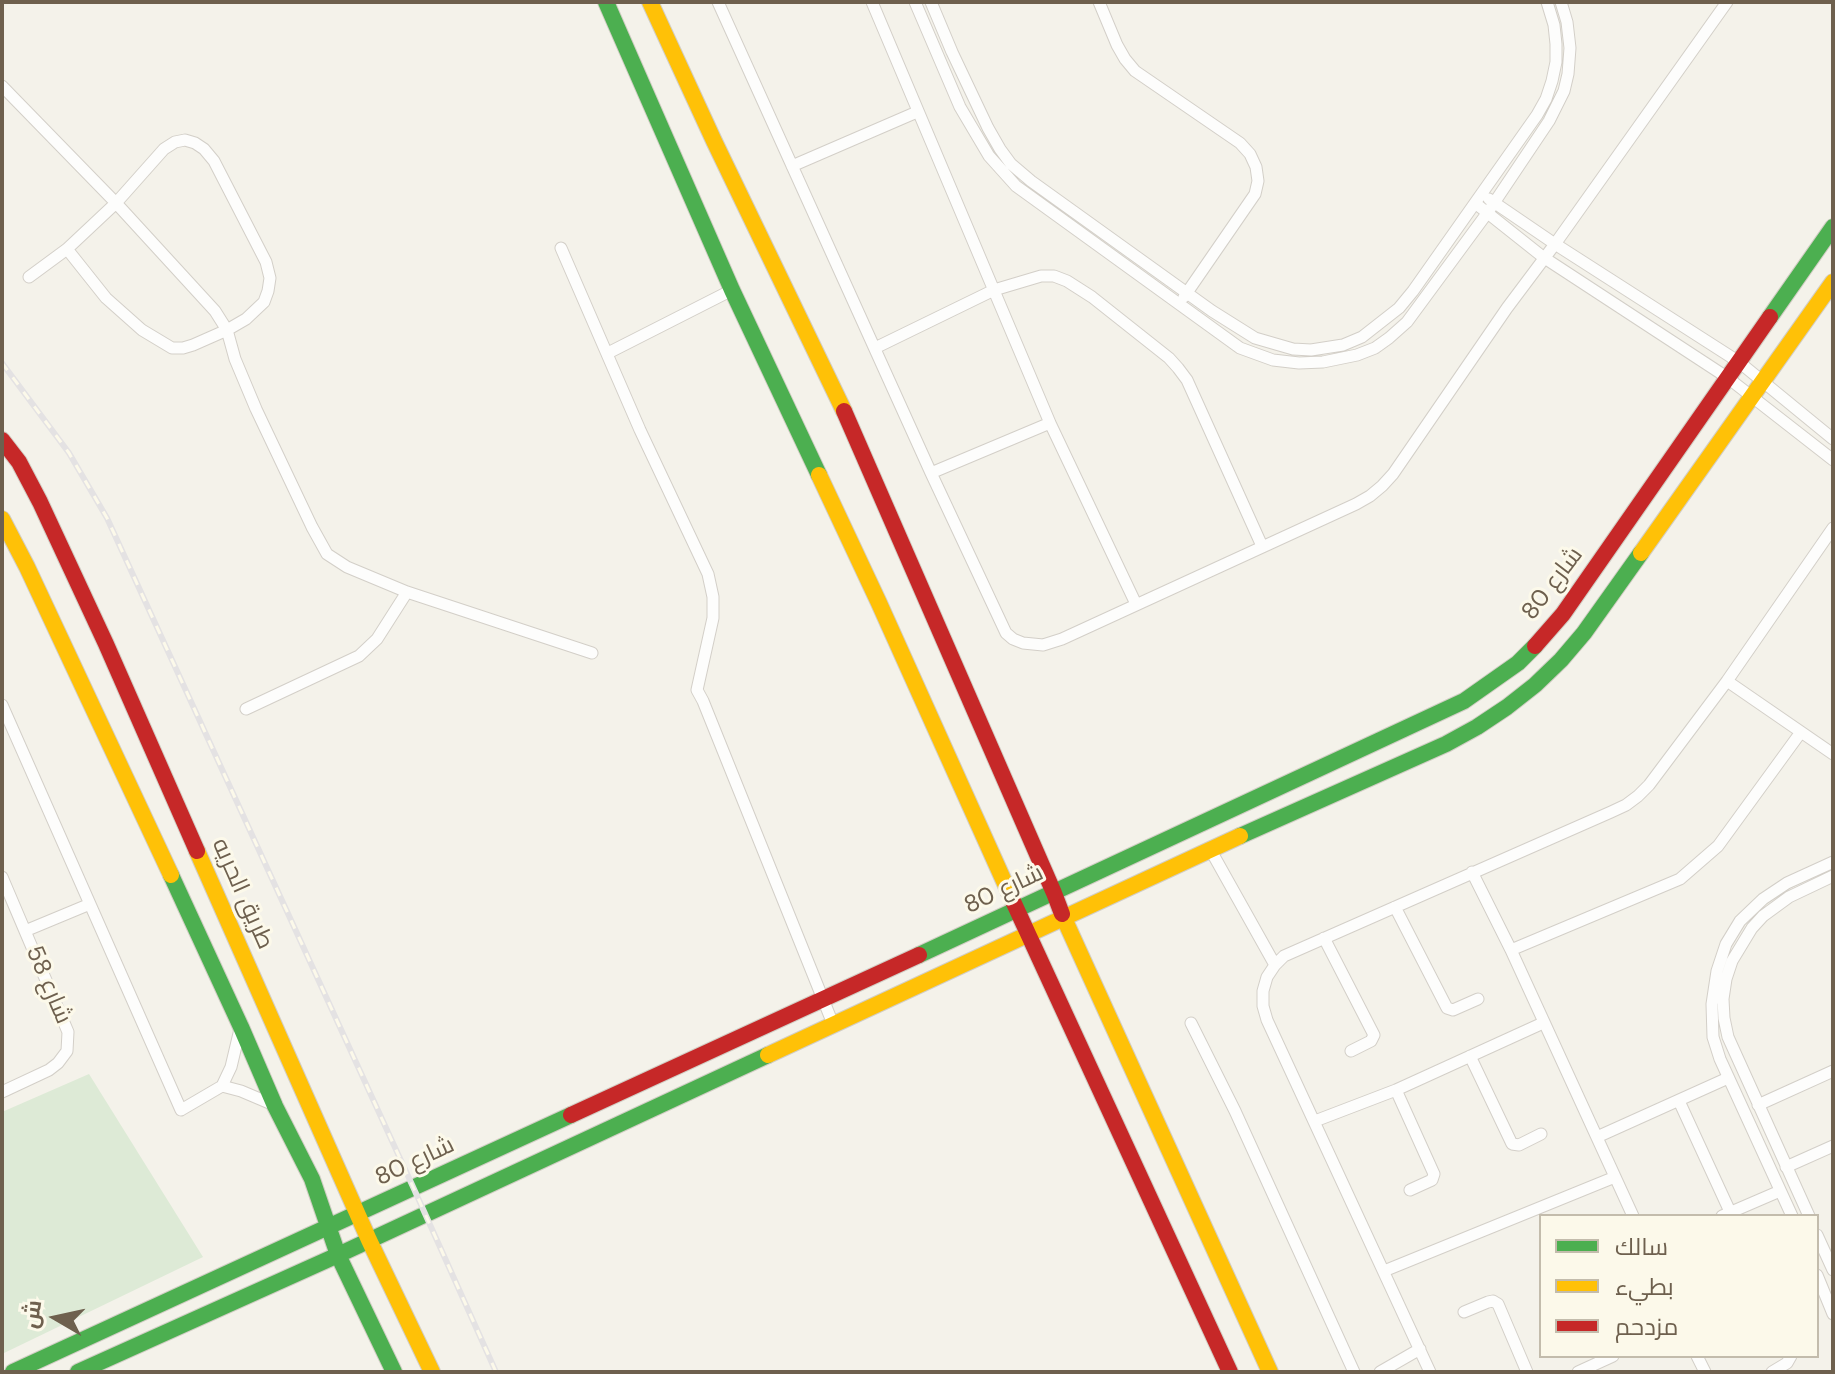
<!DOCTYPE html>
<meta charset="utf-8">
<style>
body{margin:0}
#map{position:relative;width:1835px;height:1374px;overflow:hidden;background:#f4f2ea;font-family:"DM Sans",Cairo,sans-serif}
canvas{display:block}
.frame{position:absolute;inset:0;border:4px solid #6e604e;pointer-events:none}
.legend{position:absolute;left:1539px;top:1214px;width:280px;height:144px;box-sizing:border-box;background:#fcf9ea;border:2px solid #c3bcac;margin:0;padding:10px 14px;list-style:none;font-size:24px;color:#6e604e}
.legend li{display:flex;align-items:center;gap:16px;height:40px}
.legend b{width:40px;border:2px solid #c3bcac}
.north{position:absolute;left:16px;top:1278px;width:80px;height:80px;-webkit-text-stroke:6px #fcf9ea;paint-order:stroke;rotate:279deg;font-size:22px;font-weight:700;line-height:32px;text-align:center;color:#6e604e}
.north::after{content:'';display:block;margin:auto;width:28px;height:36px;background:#6e604e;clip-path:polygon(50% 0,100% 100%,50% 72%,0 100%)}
</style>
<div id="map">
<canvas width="1835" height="1374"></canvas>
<div class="frame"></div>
<ul class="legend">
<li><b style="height:10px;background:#4caf50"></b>سالك</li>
<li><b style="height:10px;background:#ffc107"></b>بطيء</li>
<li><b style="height:10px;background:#c62828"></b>مزدحم</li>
</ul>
<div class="north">ش</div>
</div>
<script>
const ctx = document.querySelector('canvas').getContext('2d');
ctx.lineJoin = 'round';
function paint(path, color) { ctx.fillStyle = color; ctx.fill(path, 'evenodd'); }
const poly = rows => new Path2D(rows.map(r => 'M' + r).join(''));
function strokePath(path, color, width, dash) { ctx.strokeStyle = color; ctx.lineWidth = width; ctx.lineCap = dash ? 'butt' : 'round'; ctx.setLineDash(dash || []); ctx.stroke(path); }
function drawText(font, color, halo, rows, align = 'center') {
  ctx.font = font + ' "DM Sans",Cairo,sans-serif'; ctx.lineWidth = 6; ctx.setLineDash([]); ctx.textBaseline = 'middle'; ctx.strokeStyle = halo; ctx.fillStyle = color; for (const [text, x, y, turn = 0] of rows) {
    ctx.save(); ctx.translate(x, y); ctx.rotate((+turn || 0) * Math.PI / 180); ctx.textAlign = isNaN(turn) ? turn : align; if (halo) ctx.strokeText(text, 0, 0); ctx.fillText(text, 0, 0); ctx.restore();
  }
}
paint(poly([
 [89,1074,203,1257,2,1354,2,1112]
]), '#ddead6');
const street = poly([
 [718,2,931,473,1006,633,1013,639,1023,643,1043,645,1062,639,1356,504,1370,496,1382,486,1393,474,1507,308,1555,244,1727,2],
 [872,2,1050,423,1136,604],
 [915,2,960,107,989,156,1016,186,1240,348,1273,360,1299,363,1323,362,1357,355,1375,348,1389,338,1407,322,1488,212,1549,121,1564,91,1568,74,1570,48,1567,22,1561,2],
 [931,2,952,52,988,128,1000,149,1011,164,1031,181,1212,311,1255,338,1293,349,1311,350,1343,345,1362,337,1399,308,1413,291,1537,115,1546,99,1552,81,1556,62,1556,44,1554,25,1547,2],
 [1099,2,1117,45,1125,59,1135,71,1240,143,1250,154,1256,167,1258,181,1255,194,1184,297],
 [2,86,116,203,215,311,227,330,235,359,256,409,312,527,327,554,347,567,407,592,592,653],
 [792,166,917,112],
 [1489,199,1555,244,1739,362,1833,439],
 [1475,203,1543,257,1728,378,1833,460],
 [561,248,640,430,708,574,713,597,713,618,697,690,703,701,833,1024],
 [29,277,67,249,116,203,164,149,175,142,185,140,195,143,204,149,214,161,266,262,270,278,268,291,264,302,246,319,227,330,193,345,183,348,172,348,142,330,106,298,67,249],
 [875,348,994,290,1041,276,1054,276,1067,281,1092,297,1169,358,1178,368,1187,380,1262,546],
 [608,353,732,290],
 [931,473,1050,423],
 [1727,681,1833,754],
 [2,705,181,1110,222,1086,231,1067,240,1029],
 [246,709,359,656,377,639,407,592],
 [1210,849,1275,965],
 [1472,872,1511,950,1633,1216],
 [2,877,68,1032,67,1051,58,1063,49,1070,2,1092],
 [1395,907,1447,1008,1453,1010,1478,999],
 [25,931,90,904],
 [1324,938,1374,1035,1371,1041,1351,1051],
 [1511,950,1680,879,1718,846,1801,732],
 [1191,1023,1235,1111,1354,1372],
 [1470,1056,1512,1144,1519,1145,1541,1134],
 [222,1086,241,1091,274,1105],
 [1396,1090,1434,1174,1432,1180,1410,1190],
 [1679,1101,1732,1216],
 [1758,1105,1833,1071],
 [1315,1121,1396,1090,1543,1023],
 [1597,1137,1728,1078],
 [1786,1167,1833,1146],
 [1722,1216,1780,1191],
 [1792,1216,1720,1059,1713,1037,1712,1004,1717,971,1726,944,1740,921,1763,899,1787,883,1833,862],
 [1809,1216,1728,1037,1724,1018,1723,999,1726,979,1732,961,1752,928,1763,916,1789,897,1833,876],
 [1817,1235,1833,1270],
 [1384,1271,1615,1177],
 [1817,1275,1833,1314],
 [1464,1312,1488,1302,1493,1301,1498,1304,1527,1372],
 [1697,1356,1705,1372],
 [1380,1372,1420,1349],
 [1430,1372,1267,1020,1263,1006,1263,991,1267,977,1275,965,1284,956,1611,812,1626,805,1638,796,1649,785,1727,681,1833,528],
 [1578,1372,1613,1356],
 [1772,1372,1787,1363,1791,1356]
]);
const fast = poly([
 [606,2,732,290,819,475],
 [1770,317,1833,227],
 [1240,836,1446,744,1477,727,1507,707,1535,685,1561,660,1584,633,1641,553],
 [171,875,241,1027,275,1106,312,1179,338,1255,394,1372],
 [919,955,1464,701,1518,663,1535,646],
 [13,1372,571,1115],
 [78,1372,338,1255,768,1055]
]);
const slow = poly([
 [650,2,714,141,844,411],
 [819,475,879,603,1012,899],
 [2,519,27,567,171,875],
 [1641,553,1833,282],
 [197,851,369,1240,432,1372],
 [1062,914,1270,1372],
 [768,1055,1240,836]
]);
const jam = poly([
 [844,411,1054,893,1062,914],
 [2,440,19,462,40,502,106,644,197,851],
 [1535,646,1563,614,1770,317],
 [1012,899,1230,1372],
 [571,1115,919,955]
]);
strokePath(street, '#d3cfc8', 13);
strokePath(fast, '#d2cec5', 18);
strokePath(slow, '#d2cec5', 18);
strokePath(jam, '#d2cec5', 18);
strokePath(street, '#fdfdfc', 11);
strokePath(fast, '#4caf50', 16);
strokePath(slow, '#ffc107', 16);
strokePath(jam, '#c62828', 16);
const rail = poly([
 [2,363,69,453,107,518,414,1189,496,1372]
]);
strokePath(rail, '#e4e2e3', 6);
strokePath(rail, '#fcf9ea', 3, [9]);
drawText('24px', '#6e604e', '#fcf9ea', [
 ["شارع 80",1553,584,-53],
 ["شارع 80",1004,890,-25],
 ["طريق الحريه",242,894,66],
 ["شارع 58",48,985,67],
 ["شارع 80",415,1162,-25]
]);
</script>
